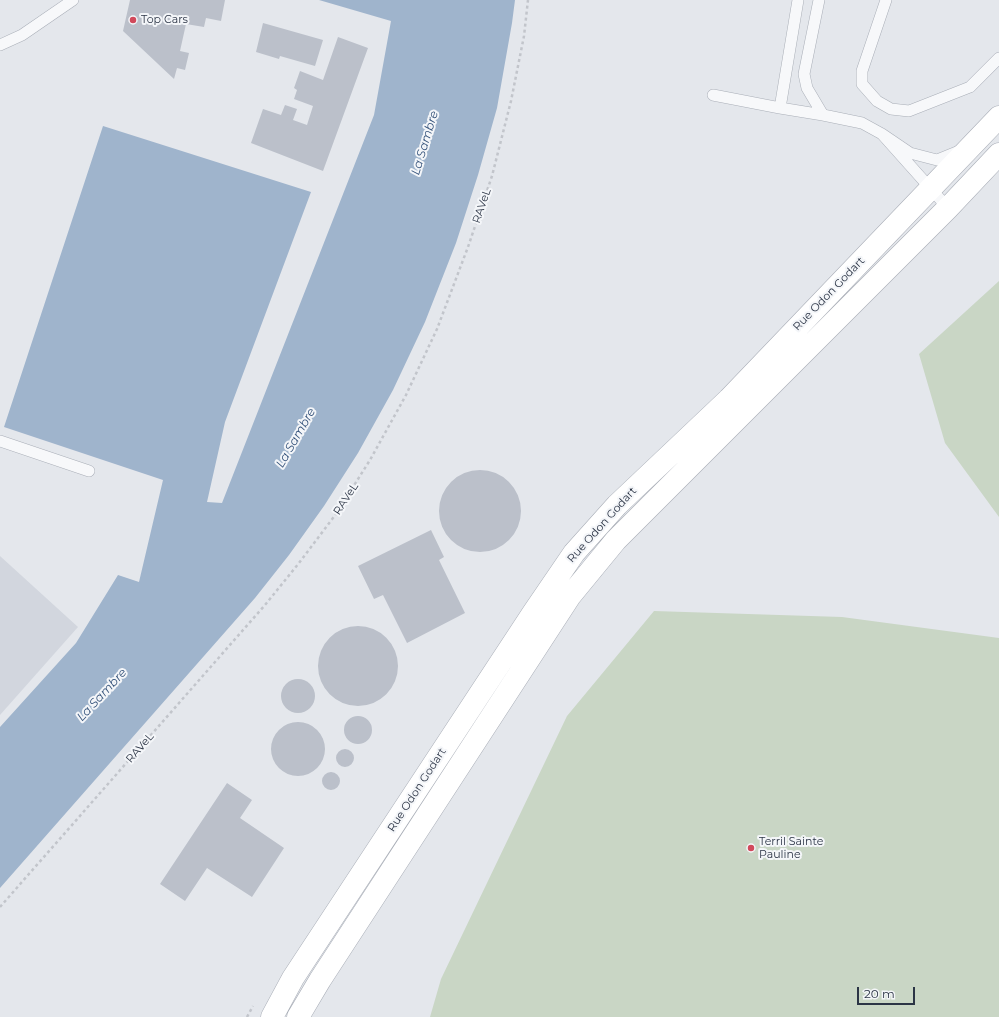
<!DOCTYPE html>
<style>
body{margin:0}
#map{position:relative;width:999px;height:1017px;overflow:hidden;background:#e4e7ec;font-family:Montserrat,sans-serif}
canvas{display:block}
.scale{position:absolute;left:857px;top:987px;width:58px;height:18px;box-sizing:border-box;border:2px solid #2b3445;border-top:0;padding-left:5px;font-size:12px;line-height:14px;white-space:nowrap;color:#2b3445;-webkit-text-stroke:3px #f4f6f9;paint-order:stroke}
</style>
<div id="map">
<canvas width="999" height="1017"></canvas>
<div class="scale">20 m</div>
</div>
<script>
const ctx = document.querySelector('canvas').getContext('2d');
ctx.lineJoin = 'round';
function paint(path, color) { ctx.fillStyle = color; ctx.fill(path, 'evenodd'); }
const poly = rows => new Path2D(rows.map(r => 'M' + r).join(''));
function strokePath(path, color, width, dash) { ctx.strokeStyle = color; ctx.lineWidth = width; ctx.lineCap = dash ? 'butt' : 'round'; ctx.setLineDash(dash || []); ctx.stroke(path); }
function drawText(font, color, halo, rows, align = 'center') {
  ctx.font = font + ' Montserrat,sans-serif'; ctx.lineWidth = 4; ctx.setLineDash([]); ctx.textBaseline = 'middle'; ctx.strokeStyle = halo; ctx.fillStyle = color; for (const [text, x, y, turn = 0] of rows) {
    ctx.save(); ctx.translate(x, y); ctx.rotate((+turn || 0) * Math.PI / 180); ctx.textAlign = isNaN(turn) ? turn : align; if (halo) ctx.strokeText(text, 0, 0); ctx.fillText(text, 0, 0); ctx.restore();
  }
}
paint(poly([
 [0,556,78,627,0,715]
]), '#d2d6de');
paint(poly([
 [999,281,999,517,945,443,919,354],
 [654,611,842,617,999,638,999,1017,430,1017,441,979,567,716]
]), '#c9d6c5');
paint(poly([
 [319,0,515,0,512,23,497,108,478,175,456,243,425,322,393,390,358,453,324,506,289,555,255,598,0,888,0,727,76,643,118,575,139,582,163,480,4,427,103,126,311,192,225,422,207,502,222,503,374,115,391,21]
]), '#9fb4cc');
paint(poly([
 [130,0,225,0,221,21,206,18,204,27,186,24,180,51,189,53,185,70,177,68,174,79,123,31],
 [263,23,323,40,315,66,280,56,279,59,256,52],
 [338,37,368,48,323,171,251,143,263,109,281,115,285,105,297,109,293,120,307,125,313,106,294,99,297,90,294,88,300,71,323,80],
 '439 511a41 41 0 1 1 82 0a41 41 0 1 1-82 0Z',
 [431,530,444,557,439,560,465,613,407,643,383,595,374,599,358,566],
 '318 666a40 40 0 1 1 80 0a40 40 0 1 1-80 0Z',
 '281 696a17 17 0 1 1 34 0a17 17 0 1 1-34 0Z',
 '344 730a14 14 0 1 1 28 0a14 14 0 1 1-28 0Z',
 '271 749a27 27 0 1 1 54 0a27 27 0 1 1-54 0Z',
 '336 758a9 9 0 1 1 18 0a9 9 0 1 1-18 0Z',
 '322 781a9 9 0 1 1 18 0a9 9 0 1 1-18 0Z',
 [227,783,252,800,240,818,284,848,252,897,207,868,185,901,160,884]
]), '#bbc0ca');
const lane = poly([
 [819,0,804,74,807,88,823,115],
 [886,0,862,71,862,84,877,101,891,109,909,111,970,87,999,58],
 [0,45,22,35,73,0],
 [713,95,780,108,823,115,862,123,882,134],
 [780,108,798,0],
 [948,208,882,134,910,153,937,160,959,151],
 [0,441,89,471]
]);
const secondary = poly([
 [272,1017,293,978,533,613,574,553,617,505,729,399,999,117],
 [298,1017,320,980,570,596,616,540,948,208,999,154]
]);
strokePath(lane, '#a9aeb7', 12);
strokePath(secondary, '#a9aeb7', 23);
strokePath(poly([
 [0,907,265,605,299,563,336,514,370,460,406,395,437,329,468,247,492,176,511,101,524,36,528,0],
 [247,1017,253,1006]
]), '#c2c5cb', 2.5, [3, 3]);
strokePath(lane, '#f7f8fa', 11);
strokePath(secondary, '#fff', 22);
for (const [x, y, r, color] of [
 [133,20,4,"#d1495b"],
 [751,848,4,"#d1495b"]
]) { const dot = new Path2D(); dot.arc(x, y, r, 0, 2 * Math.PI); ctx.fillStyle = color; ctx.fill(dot); strokePath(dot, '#f4f6f9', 1.5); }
drawText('11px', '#2b3445', '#f4f6f9', [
 ["Top Cars",141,20],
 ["Terril Sainte",759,842],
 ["Pauline",759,855]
], 'left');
drawText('11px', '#2b3445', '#f4f6f9', [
 ["RAVeL",482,206,-71],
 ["Rue Odon Godart",829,294,-46],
 ["RAVeL",346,499,-57],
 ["Rue Odon Godart",602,525,-48],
 ["RAVeL",140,748,-49],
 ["Rue Odon Godart",417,790,-57]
]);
drawText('italic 12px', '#34527a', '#f4f6f9', [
 ["La Sambre",425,143,-73],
 ["La Sambre",296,438,-60],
 ["La Sambre",102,695,-47]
]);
</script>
